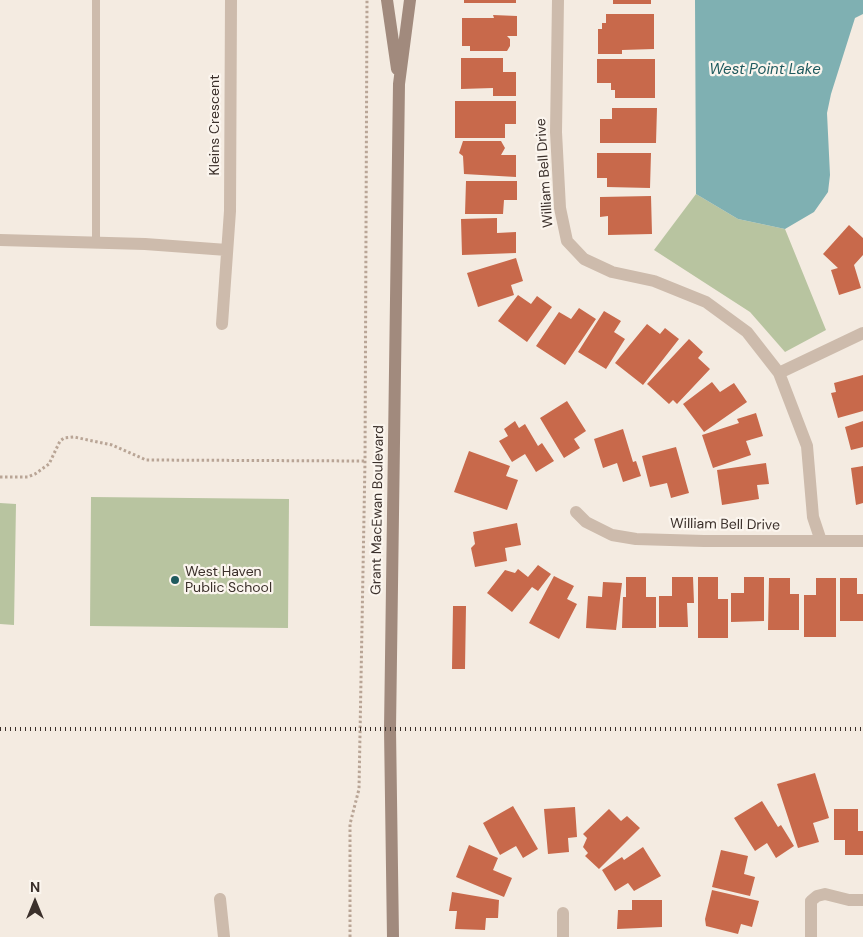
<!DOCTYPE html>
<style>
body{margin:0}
#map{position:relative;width:863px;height:937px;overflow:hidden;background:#f4ebe1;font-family:"DM Sans",sans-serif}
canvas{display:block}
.north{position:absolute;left:10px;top:877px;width:50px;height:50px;-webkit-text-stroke:4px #fbf5ee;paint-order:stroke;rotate:0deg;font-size:14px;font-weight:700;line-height:20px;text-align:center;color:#3b302b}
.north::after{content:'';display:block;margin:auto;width:18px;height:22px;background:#3b302b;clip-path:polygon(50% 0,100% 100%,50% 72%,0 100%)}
</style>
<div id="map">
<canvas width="863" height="937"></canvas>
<div class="north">N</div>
</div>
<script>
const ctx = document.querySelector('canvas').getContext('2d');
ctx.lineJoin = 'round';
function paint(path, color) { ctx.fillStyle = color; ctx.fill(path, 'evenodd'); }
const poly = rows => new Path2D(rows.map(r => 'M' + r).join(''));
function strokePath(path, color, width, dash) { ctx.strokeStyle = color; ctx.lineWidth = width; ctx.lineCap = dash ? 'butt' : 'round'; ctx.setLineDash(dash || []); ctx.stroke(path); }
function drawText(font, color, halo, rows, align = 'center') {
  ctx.font = font + ' "DM Sans",sans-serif'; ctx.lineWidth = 4.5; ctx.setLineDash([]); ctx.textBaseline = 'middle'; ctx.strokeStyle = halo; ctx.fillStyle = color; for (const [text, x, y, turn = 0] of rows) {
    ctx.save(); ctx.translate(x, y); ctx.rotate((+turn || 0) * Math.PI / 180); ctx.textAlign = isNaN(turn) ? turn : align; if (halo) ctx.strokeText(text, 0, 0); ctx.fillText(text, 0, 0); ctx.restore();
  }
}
paint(poly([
 [696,194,738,219,785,229,826,330,785,352,750,312,654,250],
 [91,497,289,499,288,628,90,626],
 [0,503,16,504,14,625,0,624]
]), '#b8c4a0');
paint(poly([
 [695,0,863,0,863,14,855,18,831,94,827,113,830,175,828,192,814,212,785,229,738,219,696,194]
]), '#7fb0b2');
paint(poly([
 [464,0,516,0,516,3,464,3],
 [613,0,651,0,651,4,613,4],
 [606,14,654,14,654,49,622,50,622,54,598,54,598,29,602,29,602,23,606,23],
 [493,15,517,16,517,36,507,36,510,39,510,46,507,51,470,51,470,46,462,46,462,18,494,18],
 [461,58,503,58,503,72,516,72,516,96,493,96,493,88,461,89],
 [597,59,655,59,655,98,615,98,615,90,611,90,611,83,597,83],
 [455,101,516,101,516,124,505,124,505,138,455,138],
 [612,108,657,108,656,143,600,143,600,119,612,119],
 [463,141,501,141,505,148,501,155,516,155,516,177,464,174,463,156,459,153],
 [597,153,651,153,650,188,607,187,607,178,597,178],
 [466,181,517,181,517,200,504,200,503,214,465,214],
 [651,196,652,234,608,235,608,216,600,217,600,197],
 [497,218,497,233,516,232,516,253,462,255,461,219],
 [849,225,863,238,863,255,854,265,861,288,839,295,831,270,838,268,823,254],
 [516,258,523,281,511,285,514,295,478,307,467,273],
 [518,295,531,304,537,296,552,307,527,342,498,321],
 [579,308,596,319,565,365,536,346,559,312,571,319],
 [604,311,621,321,614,332,625,339,606,369,578,352],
 [647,324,660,334,665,328,679,339,643,385,615,363],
 [689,339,703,352,698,358,710,369,677,404,673,400,669,404,647,384],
 [863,375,863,411,838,418,831,393,836,392,834,383],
 [712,382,720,392,734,383,747,402,704,432,683,404],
 [567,401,586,431,574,439,580,448,564,458,540,418],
 [756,413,763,436,746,441,751,455,713,468,702,435,739,423,737,419],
 [515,421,519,428,525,424,538,446,542,443,554,461,536,472,525,454,512,462,499,441,508,436,504,429],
 [863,421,863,447,851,450,845,427],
 [623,429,633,462,636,461,641,476,623,482,617,463,603,468,594,439],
 [676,447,689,493,671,498,667,483,650,487,642,456],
 [469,451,510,466,506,476,518,480,507,510,454,492],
 [766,463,769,484,757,485,759,499,722,505,717,470],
 [863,466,863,503,856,505,851,468],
 [517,523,521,545,505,548,507,561,475,567,471,548,475,544,473,532],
 [538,565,551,574,538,591,532,587,512,612,487,593,505,570,515,573,518,569,528,577],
 [554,576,574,586,567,599,577,604,559,639,529,623],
 [626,577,646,577,646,597,656,597,656,628,622,628,623,597,626,597],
 [672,577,693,577,694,603,687,603,688,627,659,627,659,596,672,596],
 [698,577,718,577,718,599,728,599,728,638,698,638],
 [744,577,764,577,764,621,731,622,731,593,744,593],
 [769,578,790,578,790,594,799,594,799,630,768,630],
 [816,578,836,578,836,637,804,637,804,595,816,595],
 [840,578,857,578,857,594,863,594,863,621,840,621],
 [603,582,622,583,616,630,586,628,588,596,602,597],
 [453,606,466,606,465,669,452,669],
 [815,773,829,818,813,823,819,842,798,848,777,784],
 [762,801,778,827,781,825,794,846,776,858,767,843,755,851,734,818],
 [513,806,538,849,523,858,516,846,500,855,483,823],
 [575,807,577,837,568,838,569,852,548,854,544,809],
 [609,809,621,821,627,816,640,828,599,869,585,856,588,853,583,847,587,838,583,834],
 [834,809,858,809,858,831,863,831,863,855,845,855,845,840,834,840],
 [469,845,498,858,493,870,512,878,504,897,456,877],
 [643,847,661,876,634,891,628,883,615,891,602,870,622,857,624,860],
 [721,850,748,856,744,874,755,877,750,896,712,887],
 [712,890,759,901,752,927,741,924,738,934,706,926,705,919],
 [452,892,499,900,498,918,486,918,485,930,455,929,457,911,449,911],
 [632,900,662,900,662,927,617,929,618,910,632,910]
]), '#c8694b');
strokePath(poly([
 [0,477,28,477,35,474,49,464,60,441,64,438,74,437,112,445,146,460,365,461],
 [350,937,350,824,359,789,365,461,367,0]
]), '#b9a596', 3, [2.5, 2.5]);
strokePath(poly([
 [96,242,96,0]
]), '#cdbbac', 8);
strokePath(poly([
 [558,0,556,132,560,208,567,241,584,259,612,272,654,281,706,302,747,332,779,373,807,446,813,517,821,541],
 [0,240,145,244,227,250],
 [222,324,230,211,231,0],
 [779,373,863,333],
 [576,512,586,522,612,535,636,539,704,541,863,541],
 [220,899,224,937],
 [563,937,563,913],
 [811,937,811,901,817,896,825,894,849,900,863,900]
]), '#cdbbac', 12);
strokePath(poly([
 [387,0,397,69],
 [393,937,390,729,399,84,410,0]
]), '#a18a7d', 12);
strokePath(poly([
 [0,729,863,729]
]), '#3b302b', 4, [1, 4]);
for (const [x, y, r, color] of [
 [175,580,5,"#1f5a5e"]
]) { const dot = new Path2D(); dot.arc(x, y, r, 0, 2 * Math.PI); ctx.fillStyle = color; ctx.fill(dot); strokePath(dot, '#fbf5ee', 2); }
drawText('14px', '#3b302b', '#fbf5ee', [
 ["Kleins Crescent",215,125,-90],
 ["William Bell Drive",545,173,-94],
 ["Grant MacEwan Boulevard",378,510,-89],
 ["William Bell Drive",725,525,1]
]);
drawText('14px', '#3b302b', '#fbf5ee', [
 ["West Haven",185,572],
 ["Public School",185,588]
], 'left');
drawText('italic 15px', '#1f5a5e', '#fbf5ee', [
 ["West Point Lake",765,70]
]);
</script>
